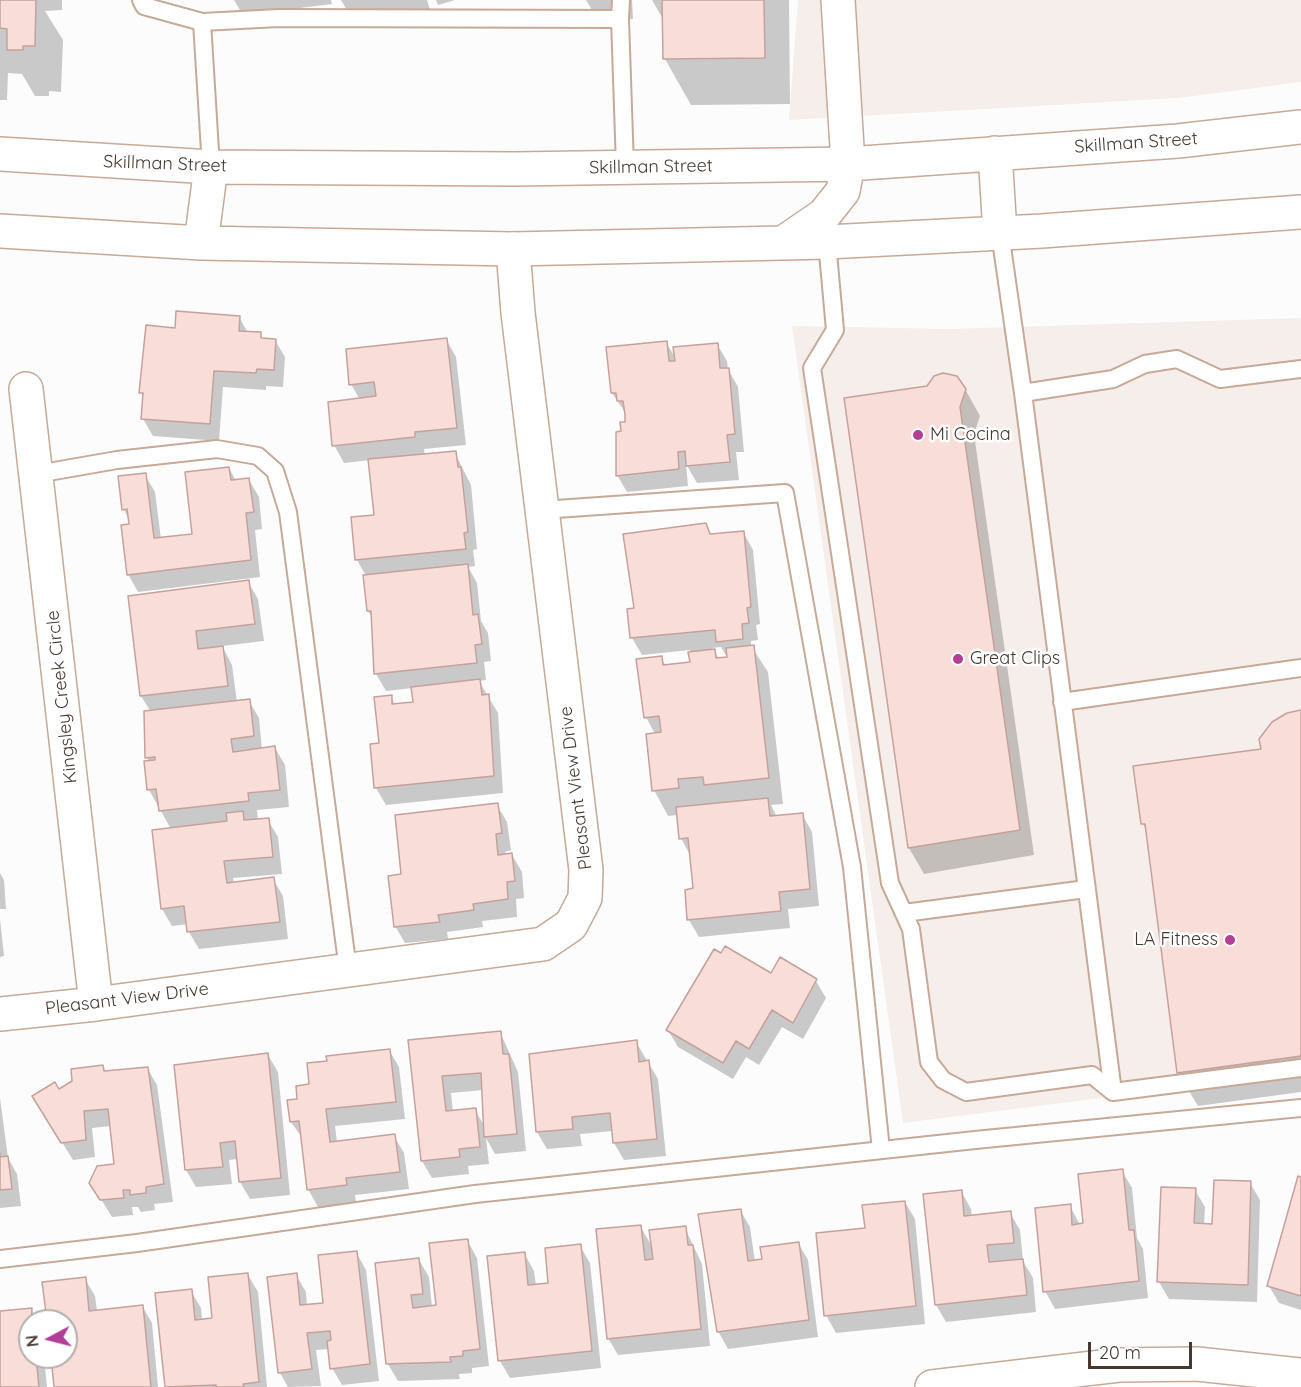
<!DOCTYPE html>
<style>
body{margin:0}
#map{position:relative;width:1301px;height:1387px;overflow:hidden;background:#fcfcfc;font-family:Quicksand,sans-serif}
canvas{display:block}
.north{position:absolute;left:18px;top:1309px;width:60px;height:60px;box-sizing:border-box;background:#fff;border:2px solid #b4afac;border-radius:50%;rotate:263deg;font-size:16px;font-weight:700;line-height:24px;text-align:center;color:#443830}
.north::after{content:'';display:block;margin:auto;width:21px;height:27px;background:#b23e96;clip-path:polygon(50% 0,100% 100%,50% 72%,0 100%)}
.scale{position:absolute;left:1088px;top:1342px;width:104px;height:27px;box-sizing:border-box;border:3px solid #443830;border-top:0;padding-left:8px;font-size:18px;line-height:21px;white-space:nowrap;color:#443830;-webkit-text-stroke:4px #fff;paint-order:stroke}
</style>
<div id="map">
<canvas width="1301" height="1387"></canvas>
<div class="north">N</div>
<div class="scale">20 m</div>
</div>
<script>
const ctx = document.querySelector('canvas').getContext('2d');
ctx.lineJoin = 'round';
function paint(path, color) { ctx.fillStyle = color; ctx.fill(path, 'evenodd'); }
const poly = rows => new Path2D(rows.map(r => 'M' + r).join(''));
function strokePath(path, color, width, dash) { ctx.strokeStyle = color; ctx.lineWidth = width; ctx.lineCap = dash ? 'butt' : 'round'; ctx.setLineDash(dash || []); ctx.stroke(path); }
function drawText(font, color, halo, rows, align = 'center') {
  ctx.font = font + ' Quicksand,sans-serif'; ctx.lineWidth = 5; ctx.setLineDash([]); ctx.textBaseline = 'middle'; ctx.strokeStyle = halo; ctx.fillStyle = color; for (const [text, x, y, turn = 0] of rows) {
    ctx.save(); ctx.translate(x, y); ctx.rotate((+turn || 0) * Math.PI / 180); ctx.textAlign = isNaN(turn) ? turn : align; if (halo) ctx.strokeText(text, 0, 0); ctx.fillText(text, 0, 0); ctx.restore();
  }
}
paint(poly([
 [798,0,1301,0,1301,82,1178,98,789,120],
 [1301,318,1301,1073,903,1123,792,326,950,329]
]), '#f6eeea');
paint(poly([
 [0,0,62,0,62,10,45,11,63,40,61,92,49,91,49,96,35,96,22,74,8,73,7,100,0,100],
 [234,0,331,0,332,4,243,15],
 [341,0,427,0,432,16,405,23,397,10,354,22],
 [436,0,455,0,438,5],
 [586,0,632,0,633,19,598,20],
 [652,0,789,0,790,104,691,105,665,59,664,21],
 [239,317,248,333,260,334,263,339,275,340,285,357,283,387,266,386,266,390,223,387,219,441,153,436,143,419,144,398,141,392,176,329],
 [446,339,456,357,466,445,424,449,425,456,455,453,471,485,477,549,473,550,475,566,468,567,477,583,481,621,488,633,491,661,484,662,486,680,479,681,498,713,503,793,386,805,376,788,391,697,395,705,414,703,413,688,386,691,376,674,373,619,368,611,366,576,357,560,353,519,376,516,370,460,344,463,334,445,360,400,351,384],
 [666,342,676,359,717,344,727,361,728,369,738,387,744,452,736,452,739,480,697,483,686,464,688,486,627,492,617,475,627,415,612,393],
 [965,389,980,416,974,434,1034,855,924,874,909,848,846,399],
 [229,468,236,481,249,480,259,497,262,529,255,530,260,577,138,592,128,574,131,525,124,509,145,475,155,492,161,539,194,535],
 [705,525,711,535,743,532,753,550,760,624,756,625,758,640,751,641,751,646,768,672,783,804,771,805,777,817,802,814,812,832,819,906,788,909,790,928,699,937,689,920,695,890,691,857,681,838,678,815,668,816,654,790,655,734,646,717,661,658,666,666,691,663,690,650,642,655,632,638,635,610],
 [721,647,728,659,719,659,712,648],
 [248,582,258,599,264,641,222,646,232,665,237,702,249,701,259,718,262,750,275,748,285,765,289,807,257,810,258,820,268,820,278,837,282,874,233,878,234,883,273,879,283,896,288,939,199,949,189,932,188,924,172,926,162,909,171,829,149,790,149,762,147,757,151,712,141,696,129,597],
 [1301,711,1301,1092,1198,1106,1178,1073,1148,833,1143,824,1262,750],
 [497,805,507,822,511,850,505,852,506,855,512,855,522,872,524,898,516,899,517,917,482,921,483,927,447,932,448,939,405,943,395,926,403,875],
 [0,873,4,880,6,909,0,909],
 [0,919,4,956,0,957],
 [781,959,816,981,826,998,803,1039,782,1027,759,1065,746,1057,733,1079,678,1047,668,1030,771,975],
 [500,1032,518,1072,526,1151,495,1154,486,1138,489,1164,468,1166,469,1174,432,1178,422,1161,410,1041],
 [483,1090,485,1127,475,1110,453,1112,451,1093],
 [636,1042,658,1079,666,1156,624,1160,614,1143,613,1131,580,1134,582,1146,547,1149,537,1132,531,1055],
 [389,1050,399,1067,405,1119,335,1126,337,1142,394,1136,404,1153,409,1189,355,1195,356,1203,318,1207,308,1189,303,1139,291,1122,299,1100,310,1085],
 [268,1055,278,1072,290,1195,250,1199,240,1182,238,1159,229,1160,232,1184,196,1187,186,1170],
 [103,1067,106,1072,147,1068,157,1085,173,1202,154,1204,155,1210,141,1212,138,1207,132,1207,133,1215,112,1217,91,1183,115,1166,111,1126,92,1128,95,1157,73,1160,44,1113,59,1091],
 [0,1098,8,1158,17,1174,21,1206,0,1208],
 [1122,1171,1132,1188,1137,1238,1143,1249,1148,1298,1055,1309,1045,1291,1070,1206,1080,1225,1084,1225],
 [1301,1178,1301,1310,1279,1303,1269,1286],
 [1250,1183,1260,1200,1257,1302,1169,1299,1159,1282,1195,1190,1205,1207,1204,1225,1214,1226],
 [961,1191,971,1209,972,1217,1010,1213,1020,1230,1023,1261,1033,1278,1036,1312,946,1322,936,1305],
 [905,1202,915,1219,925,1324,836,1333,826,1315,866,1229],
 [740,1210,750,1227,755,1262,764,1261,798,1243,808,1260,818,1337,728,1349,718,1331],
 [640,1226,653,1248,685,1228,702,1264,710,1346,618,1355,608,1338],
 [467,1240,477,1258,489,1366,472,1368,472,1373,459,1374,460,1379,398,1381,388,1364,419,1260,429,1277,432,1307,437,1307],
 [580,1246,590,1263,601,1368,510,1378,500,1361,524,1253,534,1271,536,1286,549,1285],
 [356,1252,366,1270,379,1381,342,1385,332,1368,329,1349,316,1350,321,1386,288,1387,280,1373,296,1275,306,1292,307,1306,324,1304],
 [248,1275,258,1292,267,1387,166,1387,157,1295,191,1291,201,1308,202,1320,214,1319],
 [85,1279,95,1296,97,1311,142,1306,152,1323,158,1387,55,1387,52,1357,66,1357,66,1321,48,1321],
 [31,1310,38,1321,30,1321,30,1357,44,1357,47,1387,0,1387,0,1313]
]), '#0003');
const building = poly([
 [0,0,36,0,35,46,23,46,23,50,7,50,7,29,0,28,0,0],
 [662,0,764,0,765,58,663,59,662,0],
 [176,311,240,316,239,331,261,332,261,338,276,339,274,370,257,369,256,373,214,371,210,424,141,419,143,393,139,393,146,325,175,328,176,311],
 [447,338,457,428,415,432,415,437,332,446,328,402,376,396,374,382,349,385,346,349,447,338],
 [667,341,669,361,675,361,673,347,718,343,720,368,729,368,735,434,727,435,730,462,686,466,685,451,678,452,679,469,616,476,616,432,621,431,620,422,625,422,625,415,623,401,617,401,616,393,611,393,606,347,667,341],
 [943,373,957,376,966,389,960,407,1020,830,908,848,844,398,927,386,934,376,943,373],
 [456,451,458,467,461,467,468,532,464,533,466,549,355,560,351,517,374,515,368,459,456,451],
 [229,467,231,480,249,478,254,512,246,513,251,560,127,575,121,525,129,524,127,509,122,510,118,476,146,473,154,538,192,534,185,472,229,467],
 [706,523,710,534,744,531,751,607,747,608,749,623,742,624,743,639,716,642,715,630,630,638,627,609,634,608,623,534,706,523],
 [468,564,473,615,478,614,482,644,475,645,477,663,374,674,371,611,367,611,363,575,468,564],
 [249,580,255,624,196,631,198,649,223,646,228,686,140,696,128,596,249,580],
 [754,645,769,778,704,785,703,777,678,779,679,788,652,791,646,734,661,732,659,716,644,718,636,659,662,656,663,665,690,662,688,652,715,649,716,658,727,657,726,648,754,645],
 [480,679,482,695,489,694,494,776,374,788,370,744,379,743,374,697,392,695,392,704,413,702,411,687,480,679],
 [250,699,254,736,231,739,233,752,275,746,280,790,248,793,249,801,159,811,156,789,147,790,144,761,155,760,155,757,145,758,144,711,250,699],
 [1301,710,1301,1056,1177,1073,1145,824,1141,824,1133,766,1261,749,1259,739,1272,722,1287,713,1301,710],
 [768,798,770,816,803,813,810,889,779,892,781,911,687,920,685,890,693,888,688,838,679,839,676,807,768,798],
 [498,803,502,833,496,834,498,855,512,853,515,881,507,882,508,899,473,904,474,910,438,915,440,922,394,927,388,876,401,874,395,815,498,803],
 [243,811,244,820,269,818,273,857,224,861,227,883,274,877,280,922,187,932,184,906,161,909,152,830,227,821,226,813,243,811],
 [725,946,771,973,780,957,817,979,793,1023,772,1010,749,1049,736,1041,723,1063,666,1030,714,949,721,953,725,946],
 [501,1031,503,1054,509,1054,517,1134,484,1137,481,1073,442,1076,446,1111,476,1108,480,1147,459,1149,460,1157,421,1161,408,1040,501,1031],
 [637,1040,639,1062,649,1060,657,1139,613,1143,610,1113,572,1117,573,1129,536,1132,529,1054,637,1040],
 [390,1049,396,1102,326,1109,330,1142,395,1134,400,1172,346,1178,347,1185,307,1190,299,1121,290,1122,287,1100,297,1099,296,1086,309,1084,307,1063,327,1061,326,1056,390,1049],
 [268,1053,281,1178,239,1182,235,1141,220,1143,223,1167,185,1170,174,1065,268,1053],
 [103,1065,104,1071,148,1067,164,1184,146,1187,146,1193,130,1195,130,1190,123,1190,124,1198,100,1200,89,1183,97,1166,114,1164,108,1109,84,1111,86,1140,61,1143,32,1096,55,1082,59,1089,72,1081,71,1069,103,1065],
 [0,1153,0,1157,8,1156,12,1189,0,1190,0,1153],
 [1123,1169,1129,1230,1134,1230,1139,1281,1043,1292,1035,1208,1071,1204,1072,1225,1083,1223,1078,1174,1123,1169],
 [1298,1176,1301,1177,1301,1296,1267,1286,1298,1176],
 [1214,1180,1251,1181,1248,1285,1157,1282,1161,1187,1196,1188,1194,1223,1212,1224,1214,1180],
 [962,1190,964,1216,1011,1211,1014,1243,987,1245,989,1262,1023,1259,1027,1295,935,1305,923,1194,962,1190],
 [905,1201,916,1306,824,1316,816,1233,865,1228,862,1205,905,1201],
 [741,1209,748,1261,762,1259,760,1247,799,1242,809,1320,717,1332,698,1214,741,1209],
 [641,1225,645,1260,653,1259,649,1230,686,1226,688,1245,693,1245,701,1329,607,1339,596,1229,641,1225],
 [468,1239,480,1349,463,1351,463,1356,450,1357,451,1362,386,1364,375,1263,419,1258,423,1294,411,1295,413,1308,436,1305,429,1243,468,1239],
 [581,1244,592,1351,498,1361,487,1256,525,1252,528,1285,548,1283,545,1248,581,1244],
 [357,1251,370,1364,330,1369,327,1341,331,1340,330,1331,307,1333,312,1369,278,1373,267,1277,297,1273,300,1305,323,1303,318,1255,357,1251],
 [248,1273,259,1382,243,1384,244,1387,216,1387,216,1385,165,1387,155,1293,192,1289,195,1320,212,1318,208,1277,248,1273],
 [86,1277,89,1311,143,1305,151,1387,54,1387,51,1357,66,1357,66,1321,47,1321,42,1282,86,1277],
 [32,1308,30,1357,36,1357,39,1387,0,1387,0,1311,32,1308]
]);
paint(building, '#f9ddd8');
strokePath(building, '#c5a19c', 1.5);
const lane = poly([
 [141,0,144,6,202,22,211,167],
 [620,19,625,167],
 [202,22,279,18,620,19,621,0],
 [1000,233,1023,393,1113,379,1145,364,1177,359,1220,379,1301,369],
 [827,242,835,330,812,368,890,883,911,929,929,1062,943,1080,966,1092,1092,1075,1113,1092,1301,1068],
 [1023,393,1113,1092],
 [37,474,117,460,217,449,258,456,275,471,288,512,348,970],
 [542,510,785,493,852,867,881,1150],
 [1062,702,1301,668],
 [904,913,1086,889],
 [0,1259,137,1243,475,1194,975,1140,1301,1108]
]);
const street = poly([
 [838,0,848,164],
 [26,389,96,1004],
 [0,1014,96,1004,543,944,571,925,585,898,586,870,518,313,513,249],
 [932,1387,1119,1365,1197,1364,1301,1375]
]);
const secondary = poly([
 [995,153,1000,233],
 [0,154,211,167,514,169,848,164,1178,141,1301,127],
 [0,231,201,243,513,249,827,242,1042,231,1301,212],
 [201,243,211,167],
 [783,243,824,215,843,191,848,164]
]);
strokePath(lane, '#c7a998', 20);
strokePath(street, '#c7a998', 36);
strokePath(secondary, '#c7a998', 36);
strokePath(lane, '#fff', 16);
strokePath(street, '#fff', 33);
strokePath(secondary, '#fff', 33);
for (const [x, y, r, color] of [
 [918,435,6,"#b23e96"],
 [958,659,6,"#b23e96"],
 [1230,940,6,"#b23e96"]
]) { const dot = new Path2D(); dot.arc(x, y, r, 0, 2 * Math.PI); ctx.fillStyle = color; ctx.fill(dot); strokePath(dot, '#fff', 2); }
drawText('18px', '#443830', '#fff', [
 ["Skillman Street",1136,143,-4],
 ["Skillman Street",165,164,2],
 ["Skillman Street",651,167,-1],
 ["Kingsley Creek Circle",62,697,-96],
 ["Pleasant View Drive",576,788,-97],
 ["Pleasant View Drive",127,999,-7]
]);
drawText('18px', '#443830', '#fff', [
 ["Mi Cocina",930,435],
 ["Great Clips",970,659],
 ["LA Fitness",1218,940,"right"]
], 'left');
</script>
